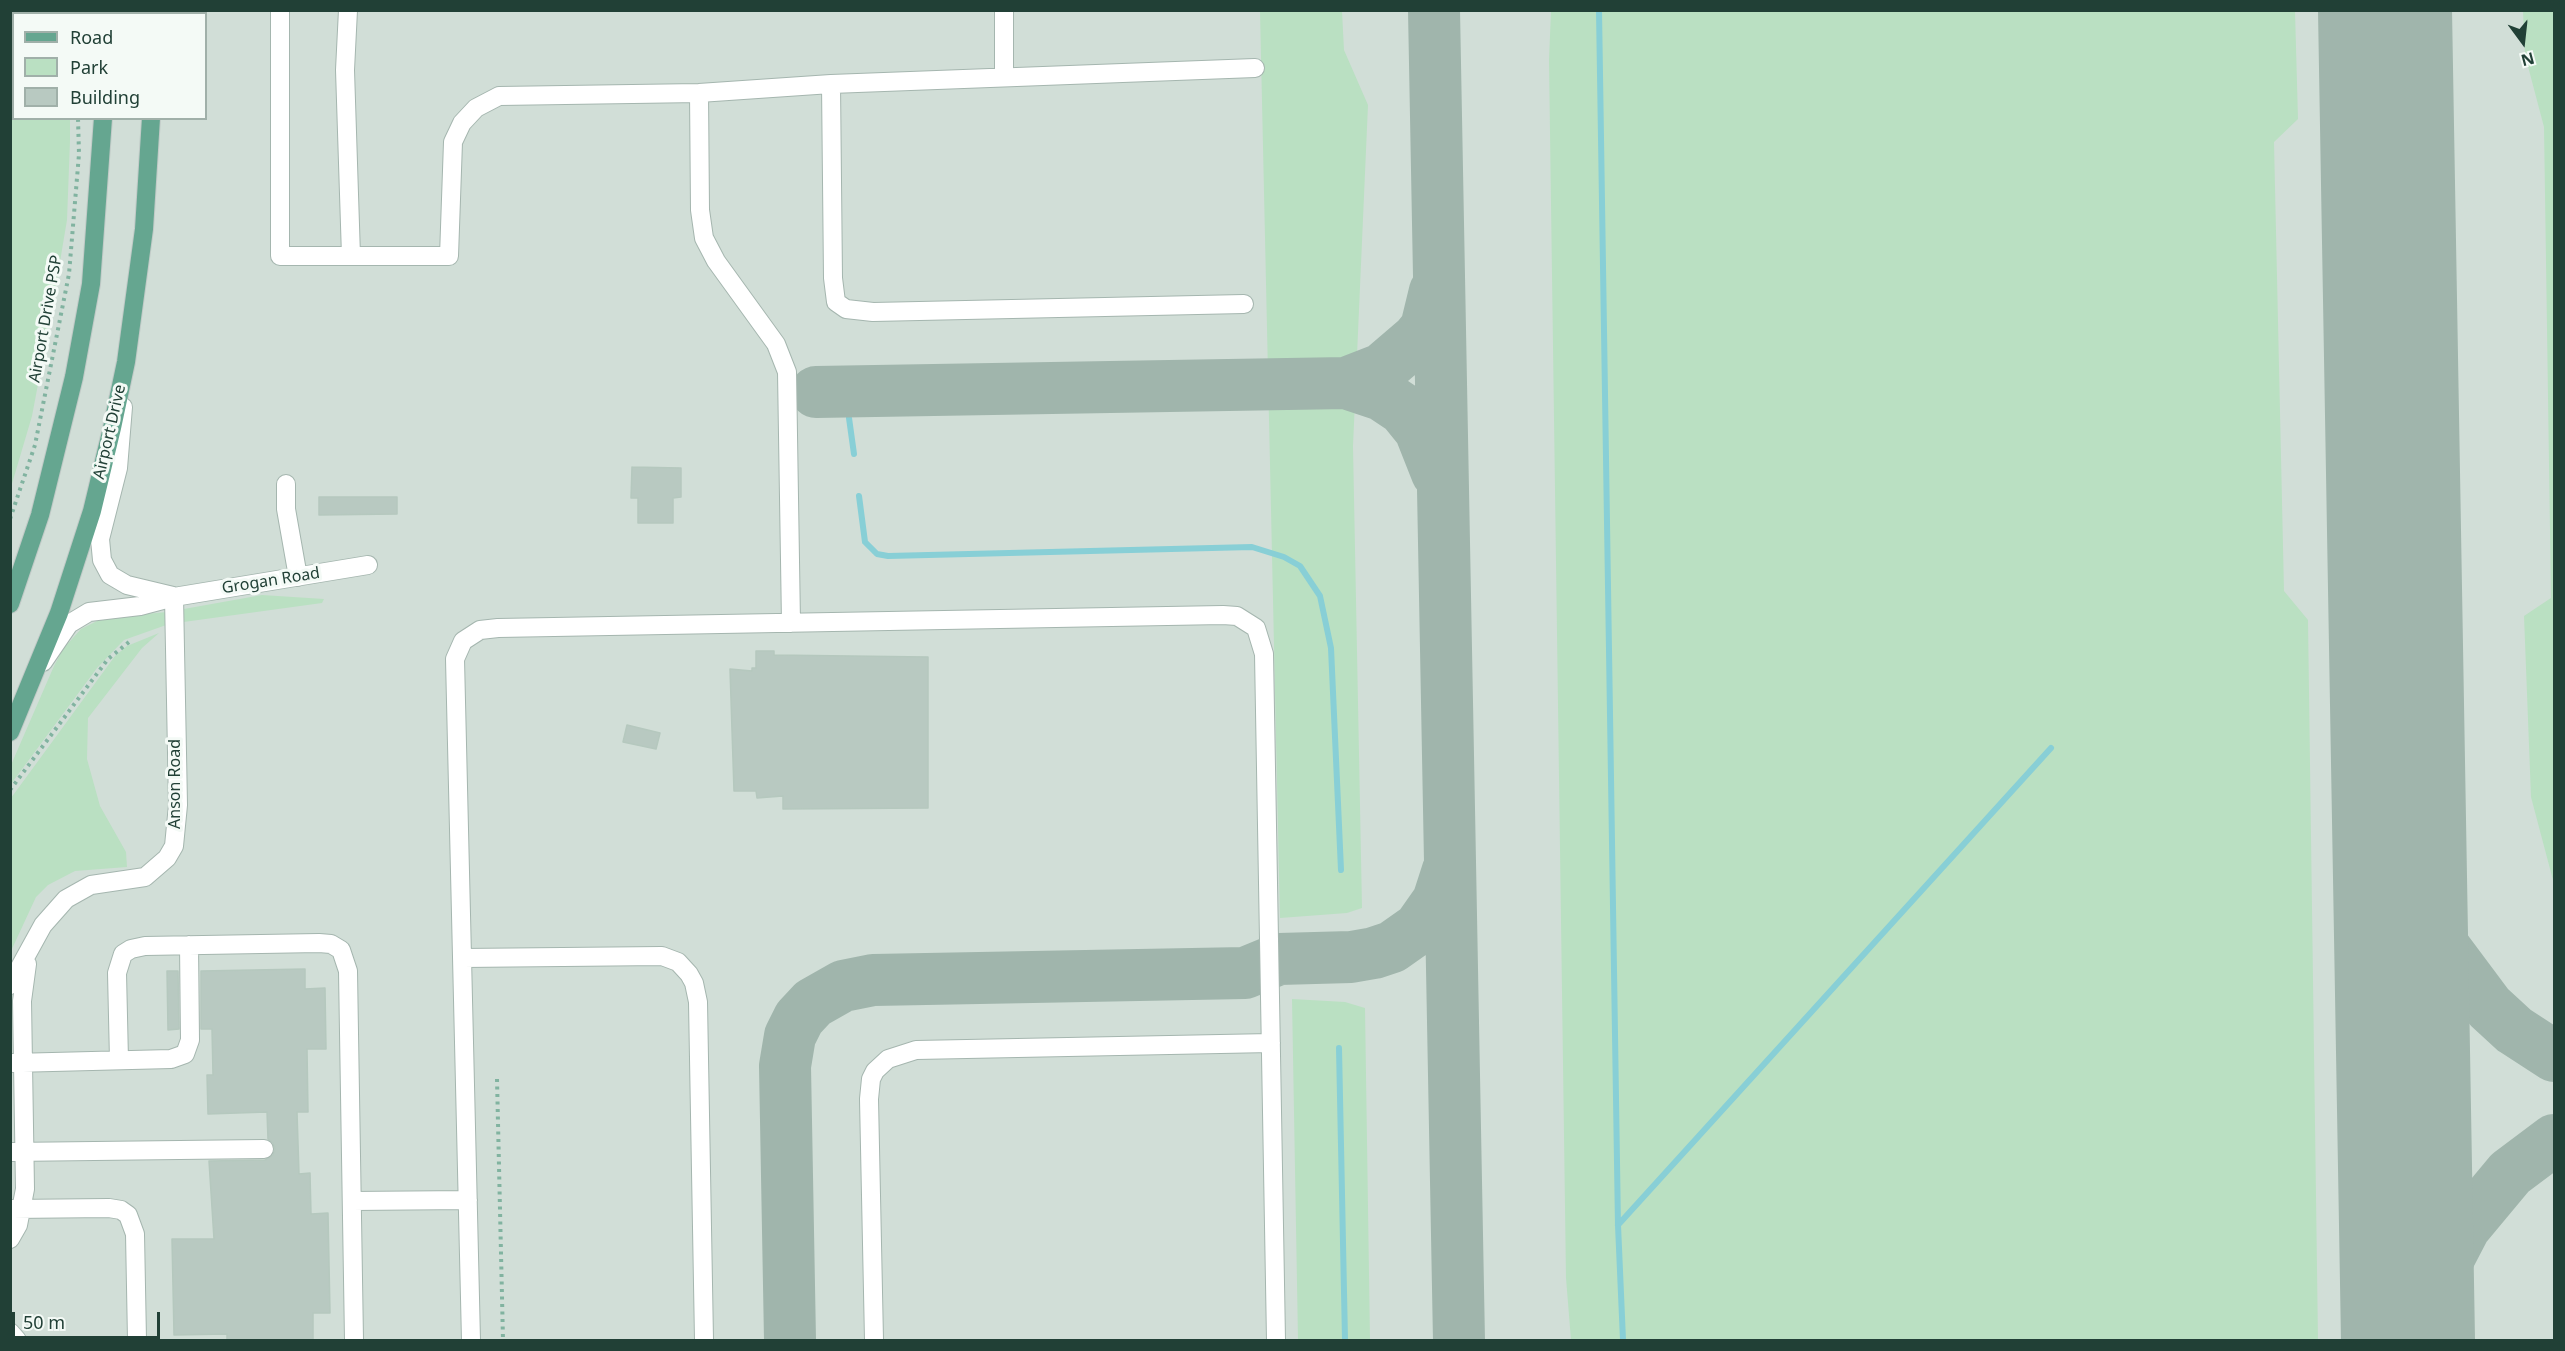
<!DOCTYPE html>
<style>
body{margin:0}
#map{position:relative;width:2565px;height:1351px;overflow:hidden;background:#e3eee8;font-family:"Noto Sans",sans-serif}
canvas{display:block}
.frame{position:absolute;inset:0;border:12px solid #214036;pointer-events:none}
.legend{position:absolute;left:12px;top:12px;width:195px;height:108px;box-sizing:border-box;background:#f4faf6;border:2px solid #a0b0a9;margin:0;padding:8px 10px;list-style:none;font-size:18px;color:#214036}
.legend li{display:flex;align-items:center;gap:12px;height:30px}
.legend b{width:30px;border:2px solid #a0b0a9}
.north{position:absolute;left:2493px;top:12px;width:60px;height:60px;-webkit-text-stroke:4px #f4faf6;paint-order:stroke;rotate:165deg;font-size:16px;font-weight:700;line-height:24px;text-align:center;color:#214036}
.north::after{content:'';display:block;margin:auto;width:21px;height:27px;background:#214036;clip-path:polygon(50% 0,100% 100%,50% 72%,0 100%)}
.scale{position:absolute;left:12px;top:1312px;width:148px;height:27px;box-sizing:border-box;border:3px solid #214036;border-top:0;padding-left:8px;font-size:18px;line-height:21px;white-space:nowrap;color:#214036;-webkit-text-stroke:4px #f4faf6;paint-order:stroke}
</style>
<div id="map">
<canvas width="2565" height="1351"></canvas>
<div class="frame"></div>
<ul class="legend">
<li><b style="height:8px;background:#65a690"></b>Road</li>
<li><b style="height:16px;background:#bae0c2"></b>Park</li>
<li><b style="height:16px;background:#b8c9c1"></b>Building</li>
</ul>
<div class="north">N</div>
<div class="scale">50 m</div>
</div>
<script>
const ctx = document.querySelector('canvas').getContext('2d');
ctx.lineJoin = 'round';
function paint(path, color) { ctx.fillStyle = color; ctx.fill(path, 'evenodd'); }
const poly = rows => new Path2D(rows.map(r => 'M' + r).join(''));
function strokePath(path, color, width, dash) { ctx.strokeStyle = color; ctx.lineWidth = width; ctx.lineCap = dash ? 'butt' : 'round'; ctx.setLineDash(dash || []); ctx.stroke(path); }
function drawText(font, color, halo, rows, align = 'center') {
  ctx.font = font + ' "Noto Sans",sans-serif'; ctx.lineWidth = 6; ctx.setLineDash([]); ctx.textBaseline = 'middle'; ctx.strokeStyle = halo; ctx.fillStyle = color; for (const [text, x, y, turn = 0] of rows) {
    ctx.save(); ctx.translate(x, y); ctx.rotate((+turn || 0) * Math.PI / 180); ctx.textAlign = isNaN(turn) ? turn : align; if (halo) ctx.strokeText(text, 0, 0); ctx.fillText(text, 0, 0); ctx.restore();
  }
}
paint(poly([
 [10,11,2554,11,2554,1340,11,1340],
 [14,14,206,14,206,118,14,118]
]), '#d1ded7');
paint(poly([
 [11,10,68,11,68,13,14,14,14,118,70,119,70,141,67,220,50,321,32,416,11,487],
 [1260,11,1342,11,1344,50,1368,105,1353,446,1362,908,1347,913,1280,918],
 [1551,11,2295,11,2298,119,2274,142,2284,591,2308,620,2318,1340,1571,1340,1566,1278,1549,60],
 [2523,11,2554,11,2554,884,2531,797,2524,616,2551,598,2544,127,2525,55],
 [262,595,324,599,322,603,169,624,124,640,97,668,11,784,11,765,54,666,63,649,81,629,103,618,167,612],
 [159,633,142,648,88,718,87,759,100,806,126,852,127,867,75,871,48,885,36,897,11,951,11,798,115,656,127,646],
 [1292,999,1345,1002,1365,1008,1370,1340,1298,1340]
]), '#bae0c2');
strokePath(poly([
 [1599,10,1618,1225,1623,1340],
 [849,418,854,454],
 [859,496,865,542,877,554,888,556,1252,547,1284,557,1300,566,1320,596,1331,648,1341,870],
 [1339,1048,1345,1340],
 [1618,1225,2051,748]
]), '#88cfd6', 6);
strokePath(poly([
 [1434,10,1459,1340],
 [1346,383,1382,395,1403,409,1420,430,1437,473],
 [816,392,1346,383,1382,369,1417,339,1426,328,1435,291],
 [2399,795,2412,872,2439,940,2489,1007,2514,1030,2554,1056],
 [790,1340,785,1066,790,1036,799,1018,813,1003,843,986,873,980,1245,973,1279,959,1351,957,1374,953,1392,947,1419,928,1438,901,1448,870],
 [2419,1340,2429,1296,2465,1227,2510,1173,2554,1140]
]), '#a0b5ac', 52);
strokePath(poly([
 [2385,10,2408,1340]
]), '#a0b5ac', 134);
const building = poly([
 [632,467,681,468,681,497,673,498,673,523,638,523,638,498,631,498,632,467],
 [319,497,397,497,397,514,319,515,319,497],
 [756,651,774,651,774,655,928,657,928,808,783,809,783,796,757,798,756,791,734,791,730,669,752,671,752,668,756,668,756,651],
 [627,725,660,733,656,749,623,742,627,725],
 [305,969,305,989,325,988,326,1049,307,1049,308,1112,297,1112,299,1174,310,1173,311,1214,328,1213,330,1313,313,1313,313,1341,227,1341,227,1334,174,1335,172,1239,214,1239,209,1161,265,1160,273,1155,275,1149,273,1143,268,1139,267,1112,208,1114,207,1075,213,1075,212,1029,201,1029,201,971,305,969],
 [167,971,178,971,179,1029,168,1030,167,971]
]);
paint(building, '#b8c9c1');
strokePath(building, '#b5c8be', 1.5);
const minor = poly([
 [280,10,280,256,449,256,453,142,462,123,476,108,499,96,699,93,831,84,833,278,836,302,846,309,873,312,1244,304],
 [348,10,345,70,351,256],
 [1004,77,1004,10],
 [831,84,1255,68],
 [699,93,700,210,704,238,716,261,776,344,787,372,791,623],
 [123,407,118,468,100,539,102,560,110,575,127,585,173,596],
 [286,484,286,509,298,577],
 [43,662,69,624,89,612,140,606,174,597,368,565],
 [463,958,662,956,678,962,689,974,694,983,698,1002,704,1340],
 [10,985,43,925,66,899,91,885,145,877,167,858,174,846,178,805,174,597],
 [119,1060,117,973,123,954,131,949,145,946,319,943,331,944,341,950,348,971,354,1340],
 [13,1063,171,1059,185,1054,190,1040,189,945],
 [10,1152,264,1149],
 [352,1201,468,1200],
 [12,1209,109,1208,121,1210,128,1215,135,1234,137,1340],
 [10,1239,18,1225,25,1189,22,1001,27,964],
 [10,1332,17,1340],
 [471,1340,455,659,463,641,480,630,498,628,1223,615,1237,616,1256,628,1264,654,1276,1340],
 [874,1340,869,1099,871,1079,875,1071,888,1059,916,1050,1271,1043]
]);
const major = poly([
 [104,10,104,14],
 [150,10,150,14],
 [10,604,40,515,74,377,91,284,103,118],
 [10,732,59,613,92,511,112,428,126,362,144,229,151,118]
]);
strokePath(minor, '#a5b6af', 20);
strokePath(major, '#c1cac7', 20);
strokePath(poly([
 [77,10,77,14],
 [10,519,35,445,69,274,79,154,78,118],
 [10,790,108,659,129,642],
 [497,1079,503,1340]
]), '#81b3a0', 4, [3, 4.5]);
strokePath(minor, '#fff', 18);
strokePath(major, '#65a690', 18);
drawText('16px', '#214036', '#f4faf6', [
 ["Airport Drive PSP",46,319,-80],
 ["Airport Drive",110,432,-77],
 ["Grogan Road",271,581,-9],
 ["Anson Road",175,784,-90]
]);
</script>
